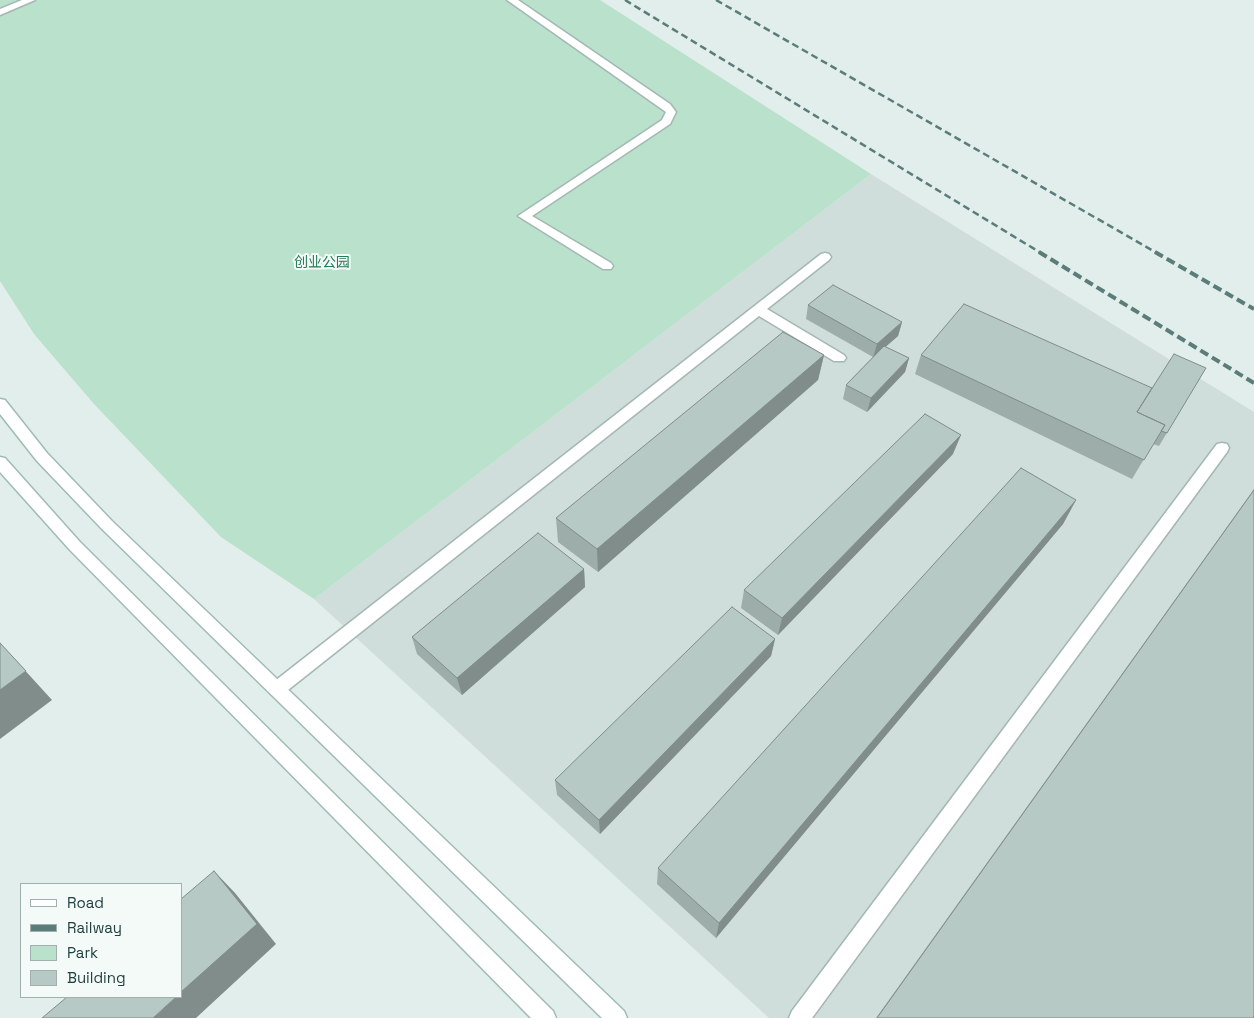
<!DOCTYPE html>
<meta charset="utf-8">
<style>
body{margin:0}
#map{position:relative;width:1254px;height:1018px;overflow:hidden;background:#e2eeeb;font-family:"Space Grotesk",sans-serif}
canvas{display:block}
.legend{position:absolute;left:20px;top:883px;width:162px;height:115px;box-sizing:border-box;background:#f3faf8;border:1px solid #9fb0ae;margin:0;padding:6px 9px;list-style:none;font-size:15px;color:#20413f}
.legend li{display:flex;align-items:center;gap:10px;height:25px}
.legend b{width:25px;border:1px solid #9fb0ae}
</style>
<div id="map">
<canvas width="1254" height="1018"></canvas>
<ul class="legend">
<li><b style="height:6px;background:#fff"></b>Road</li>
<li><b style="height:6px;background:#5b7d7a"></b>Railway</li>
<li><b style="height:14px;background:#b9e1cc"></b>Park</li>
<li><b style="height:14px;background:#b7c9c5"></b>Building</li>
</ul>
</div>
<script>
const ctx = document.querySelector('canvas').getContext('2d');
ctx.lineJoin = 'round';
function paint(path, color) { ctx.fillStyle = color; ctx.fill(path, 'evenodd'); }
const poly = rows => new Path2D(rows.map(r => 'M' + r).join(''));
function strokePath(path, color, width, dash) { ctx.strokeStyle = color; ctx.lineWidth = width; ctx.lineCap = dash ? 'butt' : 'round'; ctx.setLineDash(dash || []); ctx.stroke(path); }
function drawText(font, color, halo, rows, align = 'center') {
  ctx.font = font + ' "Space Grotesk","Noto Sans SC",sans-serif'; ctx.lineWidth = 4; ctx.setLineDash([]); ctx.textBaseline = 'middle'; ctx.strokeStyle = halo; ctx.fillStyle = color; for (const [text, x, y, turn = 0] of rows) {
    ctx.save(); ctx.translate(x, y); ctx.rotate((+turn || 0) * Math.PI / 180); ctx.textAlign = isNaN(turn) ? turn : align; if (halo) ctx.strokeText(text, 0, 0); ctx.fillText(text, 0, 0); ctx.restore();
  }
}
paint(poly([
 [871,174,1254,412,1254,1018,769,1018,314,599]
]), '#d0dedb');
paint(poly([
 [0,0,600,0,871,174,314,599,221,537,94,404,34,334,0,281]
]), '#b9e1cc');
const lane = poly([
 [22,0,35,0,0,15,0,9,22,0],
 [507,0,518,0,670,104,676,112,670,124,532,216,611,263,613,266,611,269,603,269,518,216,662,120,666,112,507,0],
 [825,253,829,254,831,257,829,260,767,309,844,355,846,358,844,361,834,361,759,316,283,694,277,697,271,694,268,689,271,684,821,254,825,253],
 [1222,443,1227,444,1229,448,1227,452,812,1018,789,1018,792,1011,1217,444,1222,443]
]);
const secondary = poly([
 [0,399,5,400,47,453,112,521,624,1011,627,1018,602,1018,102,529,37,461,0,414,0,399],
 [0,457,5,458,80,542,553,1011,556,1018,531,1018,70,550,0,472,0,457]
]);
strokePath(lane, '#a4b7b4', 3);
strokePath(secondary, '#a0bbb7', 3);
paint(lane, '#fff');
paint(secondary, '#fff');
strokePath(poly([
 [625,0,1041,253],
 [716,0,1157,253]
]), '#5b7d7a', 2.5, [7, 4]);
strokePath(poly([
 [1039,252,1254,383],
 [1155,252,1254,309]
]), '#5b7d7a', 4, [9, 4.5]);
paint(poly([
 [808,305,902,322,898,336,885,347,909,358,905,372,867,412,843,399,846,385,873,357,806,319],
 [824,355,818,380,598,572,558,542,556,518],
 [921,355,1152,388,1206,368,1159,446,1153,444,1132,479,915,374],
 [953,454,778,635,741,608,744,590],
 [1254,489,1254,1015,1253,1018,876,1018],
 [1076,500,1063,524,716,938,657,884,658,868],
 [584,569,585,587,462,695,417,654,412,637],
 [775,639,771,656,600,834,557,795,555,780]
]), '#9dada9');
paint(poly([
 [902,322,898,336,873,358,877,344],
 [824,355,818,380,598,572,597,549],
 [909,358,905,372,867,412,871,398],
 [961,435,953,454,778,635,782,618],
 [1076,500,1063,524,716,938,719,923],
 [584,569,585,587,462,695,457,678],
 [775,639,771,656,600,834,599,820],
 [0,643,52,700,0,739],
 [214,871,235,893,276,944,196,1018,153,1018,176,997,181,997,181,992]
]), '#808d8a');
const building = poly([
 [833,285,902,322,877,344,808,305,833,285],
 [964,304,1152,388,1137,412,1165,425,1144,460,921,355,964,304],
 [783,332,824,355,597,549,556,518,783,332],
 [884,346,909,358,871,398,846,385,884,346],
 [1174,354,1206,368,1167,433,1161,431,1165,425,1137,412,1174,354],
 [925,414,961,435,782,618,744,590,925,414],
 [1021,468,1076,500,719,923,658,868,1021,468],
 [1254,490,1254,1015,1253,1018,877,1018,1254,490],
 [538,533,584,569,457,678,412,637,538,533],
 [732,607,775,639,599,820,555,780,732,607],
 [0,643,26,671,0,690,0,643],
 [214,871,257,924,181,992,181,899,214,871],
 [67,997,176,997,153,1018,42,1018,67,997]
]);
paint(building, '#b7c9c5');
strokePath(building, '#808d8a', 1);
drawText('14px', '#267c58', '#f3faf8', [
 ["创业公园",322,263]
]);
</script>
